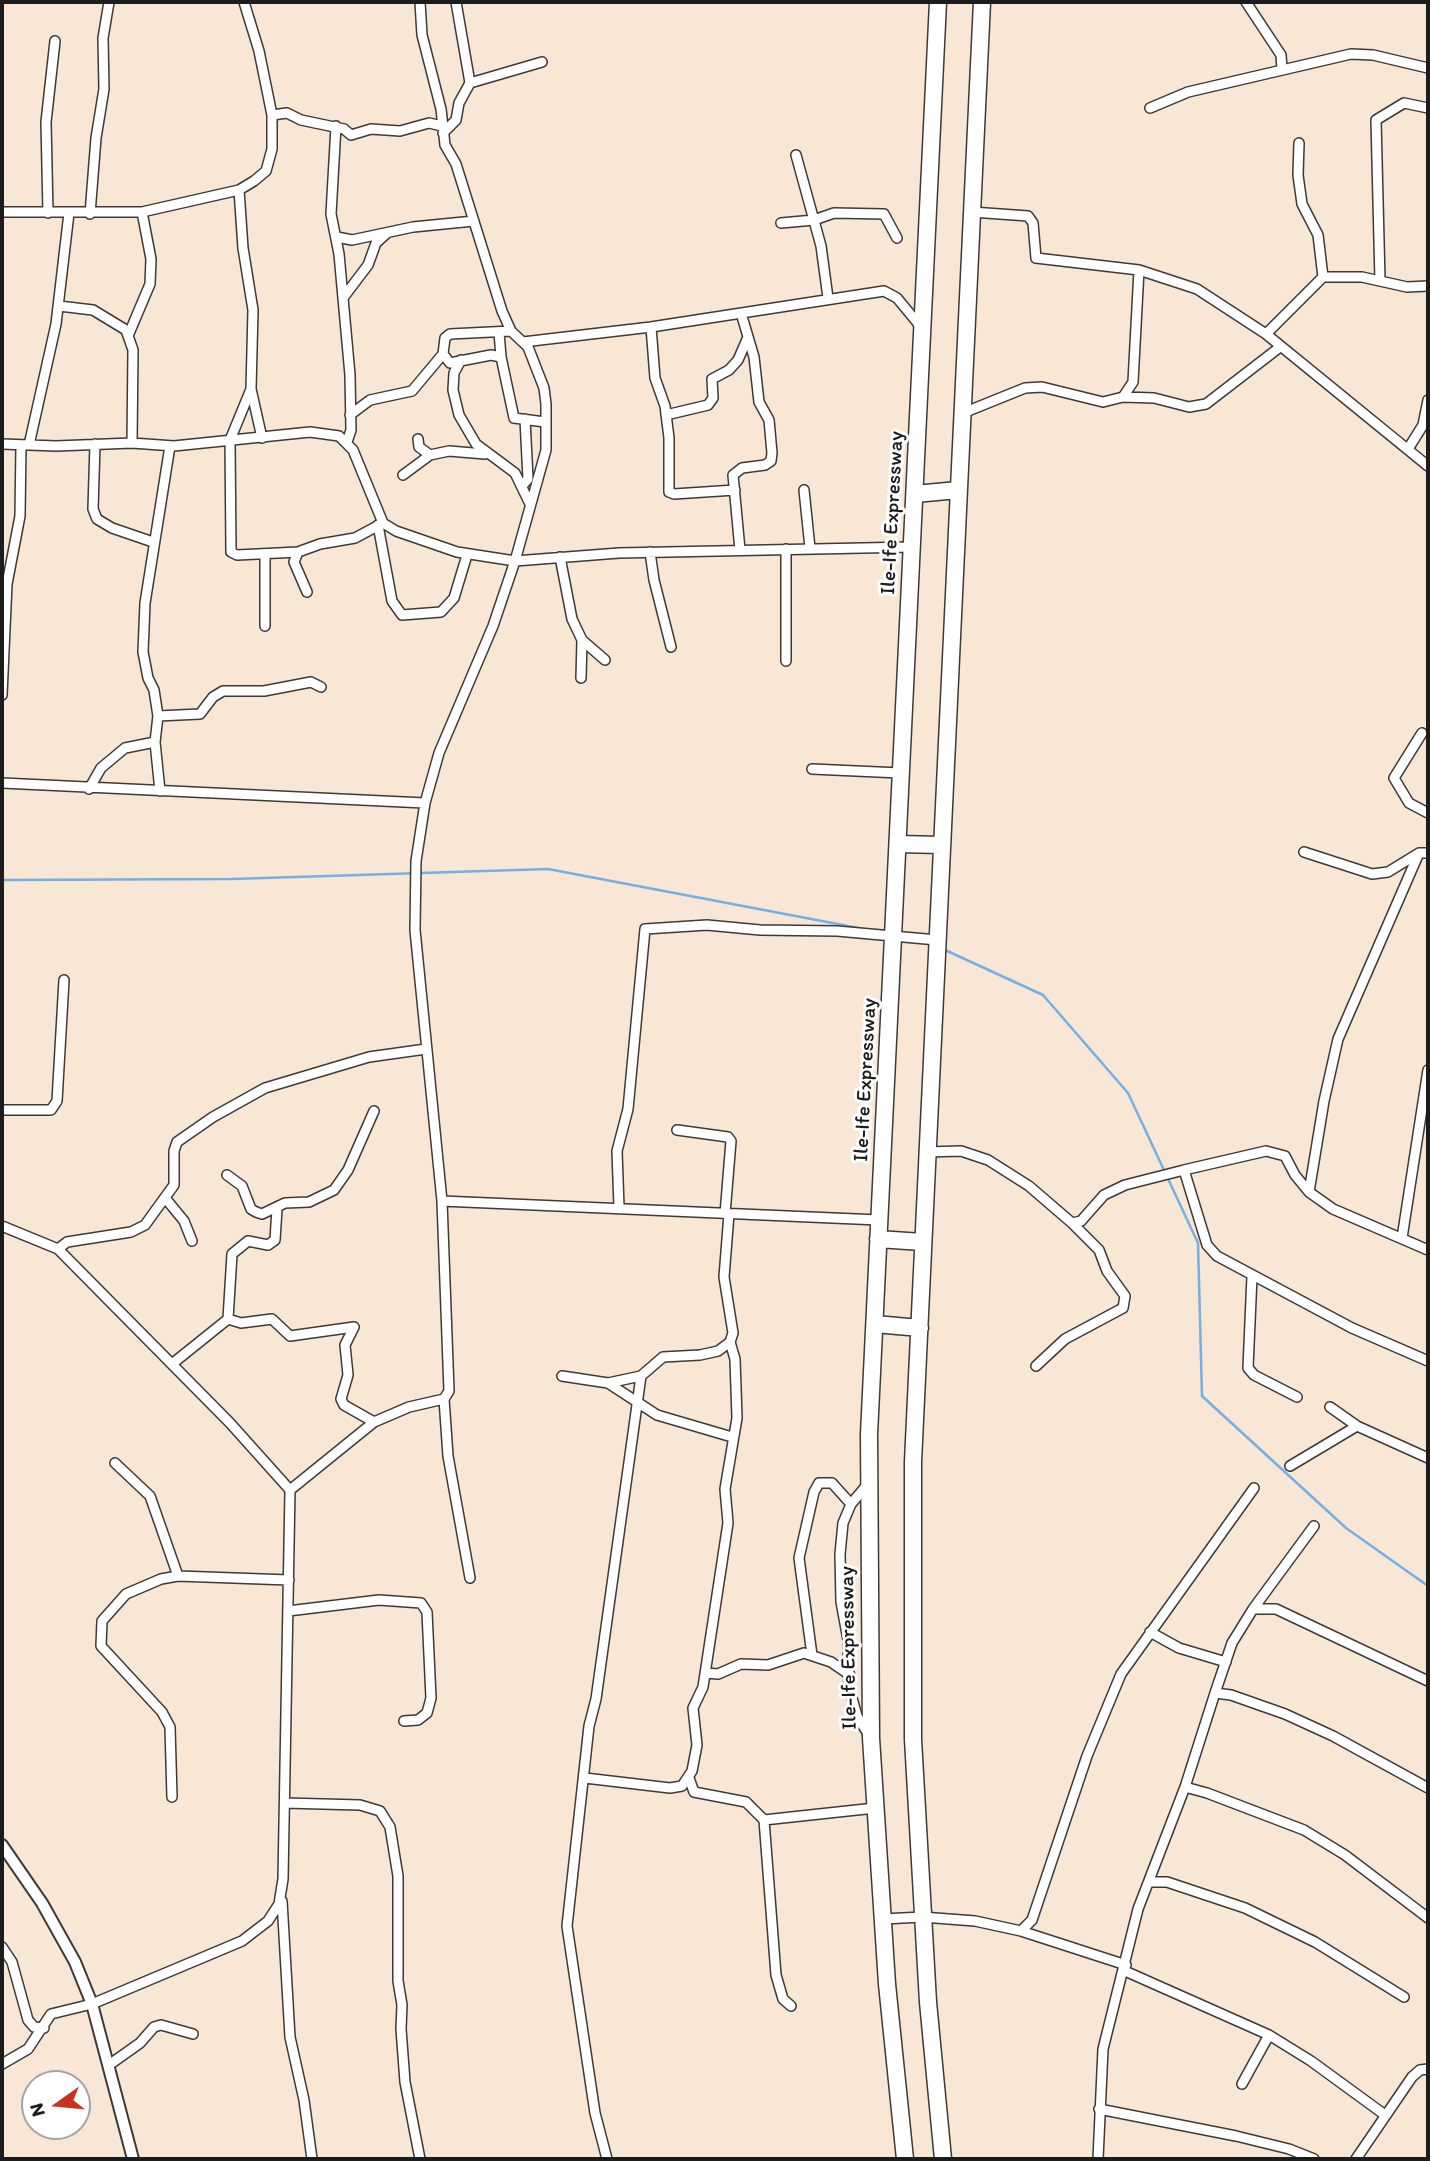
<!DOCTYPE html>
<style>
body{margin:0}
#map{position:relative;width:1430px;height:2161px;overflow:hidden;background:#f7e7d4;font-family:Itim,sans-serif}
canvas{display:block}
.frame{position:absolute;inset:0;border:4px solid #1c1c1c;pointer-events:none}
.north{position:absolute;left:21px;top:2070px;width:70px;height:70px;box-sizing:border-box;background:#fff;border:2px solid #a4a4a4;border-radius:50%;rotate:255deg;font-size:19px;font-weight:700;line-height:28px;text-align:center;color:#1c1c1c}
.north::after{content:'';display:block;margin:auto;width:24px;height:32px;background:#c8321e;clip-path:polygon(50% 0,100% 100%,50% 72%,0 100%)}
</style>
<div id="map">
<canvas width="1430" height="2161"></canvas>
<div class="frame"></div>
<div class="north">N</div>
</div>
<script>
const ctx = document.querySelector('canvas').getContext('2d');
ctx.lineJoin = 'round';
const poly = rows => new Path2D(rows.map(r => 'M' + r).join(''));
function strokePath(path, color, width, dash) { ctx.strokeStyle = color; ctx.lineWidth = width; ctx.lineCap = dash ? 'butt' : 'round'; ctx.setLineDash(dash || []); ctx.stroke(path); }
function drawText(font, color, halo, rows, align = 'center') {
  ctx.font = font + ' Itim,sans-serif'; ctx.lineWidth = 6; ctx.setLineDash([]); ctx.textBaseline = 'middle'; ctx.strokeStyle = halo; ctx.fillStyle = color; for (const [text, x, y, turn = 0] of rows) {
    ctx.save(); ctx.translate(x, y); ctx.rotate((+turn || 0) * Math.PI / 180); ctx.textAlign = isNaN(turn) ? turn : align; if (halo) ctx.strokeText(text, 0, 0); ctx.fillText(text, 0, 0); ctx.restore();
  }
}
strokePath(poly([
 [2,880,232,879,548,869,864,929],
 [945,950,1043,995,1128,1093,1198,1243,1202,1396,1346,1528,1428,1586]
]), '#74afe5', 2.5);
const minor = poly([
 [1246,2,1281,55,1282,69],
 [470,83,542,62],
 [1150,108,1188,92,1351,54,1373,55,1428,68],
 [272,115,287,113,301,120,344,129,351,135,371,129,400,131,429,123,442,126],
 [336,126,331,214,339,254,350,375,351,430,347,442],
 [443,133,456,120,459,103,470,83,456,2],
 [1299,143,1298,175,1302,204,1318,235,1323,277],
 [796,155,821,246,828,298],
 [239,190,243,248,253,310,251,389,262,438],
 [2,212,142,212,239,190,254,181,266,171,272,149,272,115,259,51,244,2],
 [972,212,1028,216,1033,223,1036,258,1139,270,1197,289,1266,334,1428,466],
 [48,213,46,122,55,41],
 [90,214,96,138,104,89,103,38,109,2],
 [781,223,814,220,834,213,884,214,897,238],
 [337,237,352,240,413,227,474,221],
 [1380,281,1376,120,1404,103,1428,108],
 [343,298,368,265,376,243,386,234],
 [59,306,93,310,126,330,133,350,132,443],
 [651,327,655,378,665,406,669,438,669,492,674,494,735,490],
 [499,332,501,357,514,418,545,422],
 [1266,334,1323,277,1362,277,1407,287,1428,286],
 [128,336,150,284,151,259,142,212],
 [523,342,651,327,884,291,897,298,921,327],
 [443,354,450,363,491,355,501,357],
 [461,360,454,373,453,390,459,415,476,444,515,473,529,502],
 [251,389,230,440,231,552,237,555,298,552,320,544,355,538,383,523],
 [1123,397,1154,398,1189,407,1206,404,1280,347],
 [963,413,1025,388,1042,387,1103,402,1123,397,1133,382,1139,270],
 [350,415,370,400,412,391,443,354,445,338,450,334,511,331],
 [666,415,708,405,713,398,712,379,729,370,738,360,748,337],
 [418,439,419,447,430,455],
 [2,444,56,446,132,443,174,446,310,432,339,436,353,450,383,523,396,531,457,552,515,561,619,553,912,547],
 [95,444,93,509,97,519,112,528,153,542],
 [29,445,56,324,69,213],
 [1408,449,1423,425,1428,400],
 [403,475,430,455,449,451,485,454],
 [522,486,528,479,525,419],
 [804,490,810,548],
 [378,525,392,601,402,615,441,612,454,598,467,555],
 [786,549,786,661],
 [740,550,733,475,742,468,765,465,771,461,772,453,769,420,759,402,754,357,741,313],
 [298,552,294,562,307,592],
 [650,552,654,580,671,647],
 [560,557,572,619,582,640,605,660],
 [265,626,265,554],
 [581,678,582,640],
 [2,695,7,584,20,516,21,445],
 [158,716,200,714,213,697,223,691,264,691,311,682,321,687],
 [1422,733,1394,778,1409,803,1428,813],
 [155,742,160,791],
 [812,769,900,773],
 [2,783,425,803],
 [89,789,101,768,125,748,155,742,158,716,154,690,148,678,143,652,145,603,170,446],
 [1304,852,1372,874,1388,872,1419,853,1428,853],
 [2,1110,51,1110,57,1101,64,980],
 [677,1130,728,1137,731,1141,725,1214],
 [926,1152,961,1151,988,1160,1029,1186,1072,1223,1081,1221,1104,1195,1125,1185,1184,1170,1207,1245,1217,1256,1352,1328,1428,1361],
 [1184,1170,1266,1151,1285,1156,1295,1175,1309,1192,1333,1209,1428,1250],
 [227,1175,242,1186,251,1209,256,1212,262,1214,285,1203,309,1202,334,1190,348,1170,374,1111],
 [1309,1192,1324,1101,1338,1039,1419,853],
 [166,1199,184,1221,192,1241],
 [442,1201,879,1220],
 [619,1207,617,1151,628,1109,645,929,707,925,760,930,837,931,937,940],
 [2,1226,58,1249,230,1423,290,1490],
 [1402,1238,1428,1070],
 [58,1249,67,1242,131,1232,145,1225,174,1185,174,1151,177,1142,213,1117,265,1088,369,1057,426,1049],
 [1252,1276,1248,1368,1254,1375,1297,1397],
 [228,1319,241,1323,272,1319,290,1336,354,1327],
 [354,1327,345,1345,348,1375,341,1399,344,1405,374,1422],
 [172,1364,228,1319,232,1254,248,1241,268,1245,275,1240,277,1209],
 [1036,1366,1065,1339,1123,1308,1125,1296,1107,1271,1099,1250,1072,1223],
 [562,1376,608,1383,657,1415,732,1437],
 [608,1383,641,1376],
 [444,1399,448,1456,470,1578],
 [1330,1407,1357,1426,1428,1458],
 [115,1463,150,1496,178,1576],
 [1290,1466,1357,1426],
 [868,1484,851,1504,843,1523,840,1554,841,1602,848,1640,849,1687,857,1716,870,1737],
 [1253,1609,1276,1609,1428,1681],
 [288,1611,379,1600,421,1603,427,1612,431,1698,427,1713,418,1720,404,1721],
 [1150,1632,1179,1648,1226,1662],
 [812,1655,799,1558,814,1492,819,1483,832,1483,851,1504],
 [706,1673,718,1674,741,1664,768,1665,804,1653,831,1662,850,1675],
 [1215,1693,1232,1643,1253,1609,1314,1526],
 [585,1778,670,1788,682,1786,692,1771,697,1745,693,1708,703,1687,728,1523,725,1489,737,1418,735,1359,730,1342],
 [689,1778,694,1792,746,1802,764,1820,776,1975,783,1999,791,2006],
 [1185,1787,1207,1793,1304,1830,1345,1855,1428,1918],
 [172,1797,170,1727,162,1712,101,1646,102,1621,126,1594,161,1579,178,1576,289,1580],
 [285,1803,360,1805,380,1811,390,1827,398,1876,398,1981,402,2005,401,2029,405,2082,420,2159],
 [764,1820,875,1808],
 [1149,1882,1167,1882,1245,1908,1315,1942,1404,1997],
 [282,1901,290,2037,304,2100,312,2159],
 [883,1919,922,1917,975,1921,1021,1931,1126,1965],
 [1021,1931,1032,1920,1087,1756,1121,1674,1254,1488],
 [2,1947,12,1962,28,2020,34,2027,44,2028],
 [1125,1971,1269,2035,1311,2061,1385,2115],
 [2,2064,28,2049,51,2014,92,2004,242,1941,268,1921,279,1904,283,1879,290,1490,374,1422,409,1407,444,1399,449,1391,442,1201,415,930,416,861,425,803,439,753,493,626,515,561,546,450,546,404,544,388,528,347,511,331,502,311,456,164,445,145,441,109,422,35,420,2],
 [109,2065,140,2043,154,2027,161,2025,193,2034],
 [1242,2084,1269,2035],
 [1099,2109,1236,2136,1289,2149,1314,2159],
 [607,2159,595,2113,567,1926,589,1726,596,1699,641,1376,663,1357,700,1355,718,1351,730,1342,733,1333,724,1277,729,1214],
 [1098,2159,1103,2049,1138,1909,1185,1787,1215,1693,1231,1695,1285,1714,1333,1736,1428,1788],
 [1356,2159,1412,2077,1420,2070,1428,2069]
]);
const tertiary = poly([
 [2,1845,42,1903,75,1962,92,2004,133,2159]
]);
const trunk = poly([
 [915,494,958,490],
 [898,844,941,845],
 [878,1239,922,1242],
 [875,1324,920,1328],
 [905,2159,887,1984,871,1738,869,1434,938,2],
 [943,2159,928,2002,913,1739,913,1462,982,2]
]);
strokePath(minor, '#3d3a38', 12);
strokePath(tertiary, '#3d3a38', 14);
strokePath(trunk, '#3d3a38', 19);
strokePath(minor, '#fff', 9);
strokePath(tertiary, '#fff', 10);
strokePath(trunk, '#fff', 16);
drawText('21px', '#1c1c1c', '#fff', [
 ["Ile-Ife Expressway",893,513,-87],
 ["Ile-Ife Expressway",866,1080,-87],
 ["Ile-Ife Expressway",849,1648,-91]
]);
</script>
